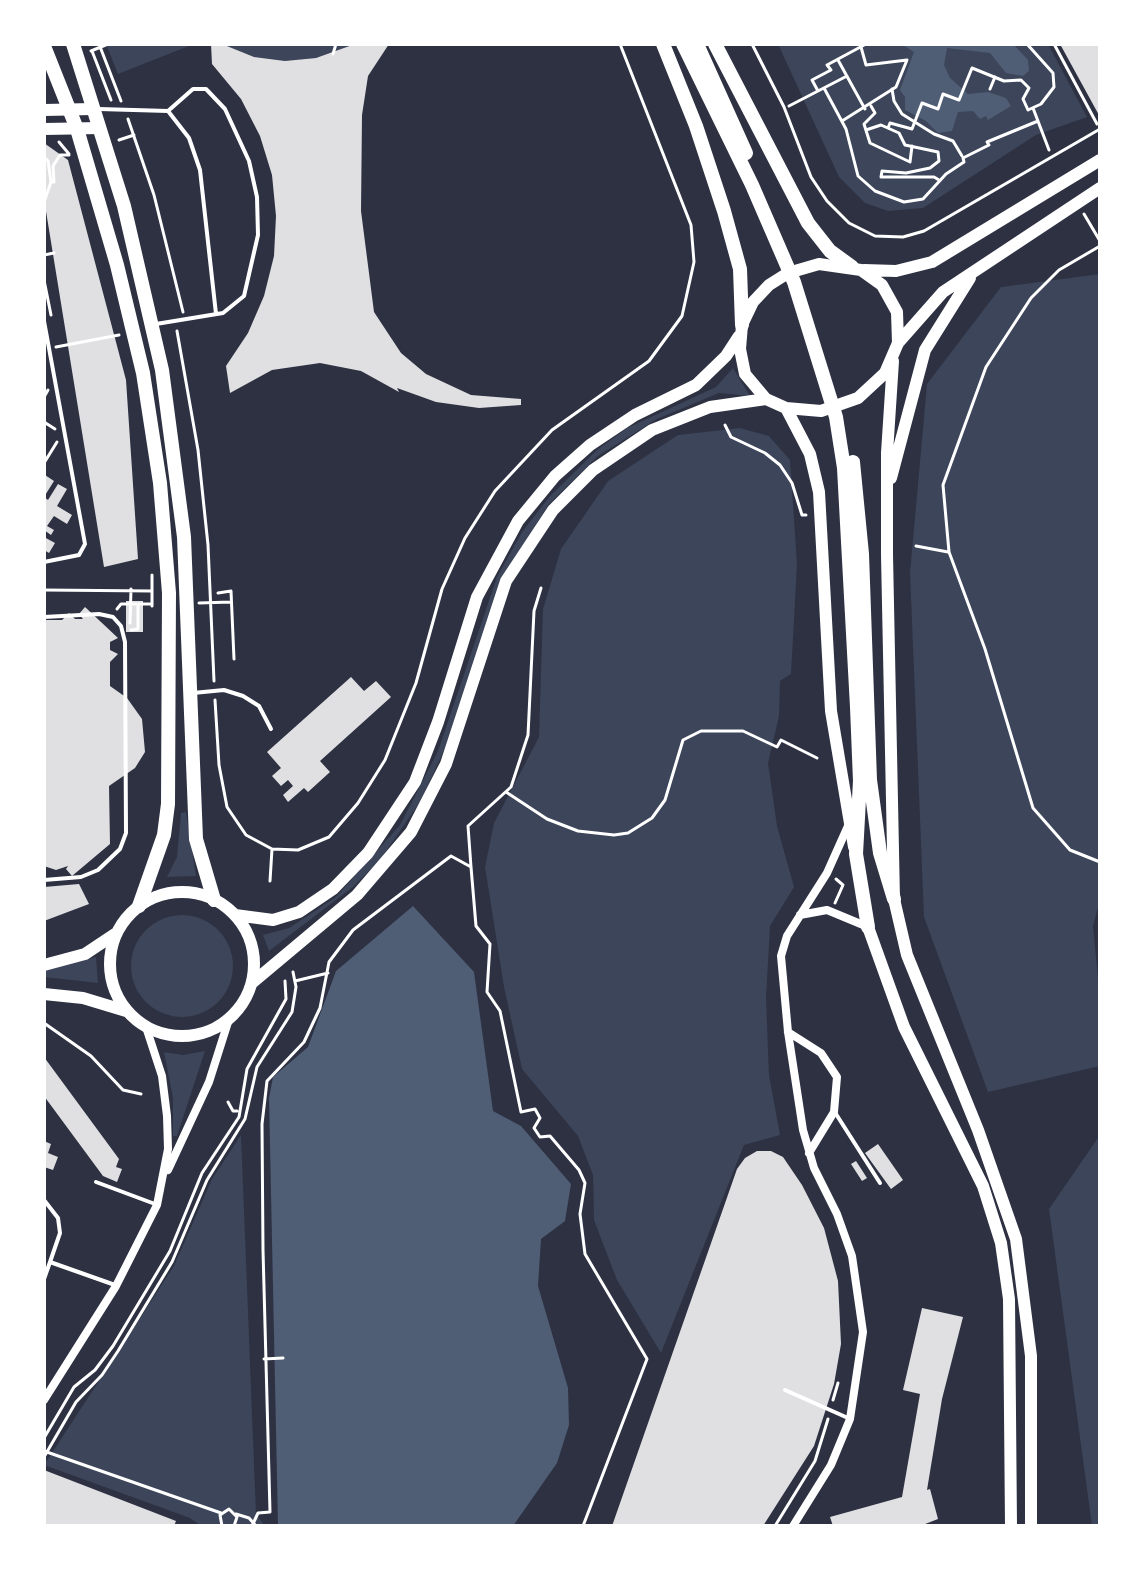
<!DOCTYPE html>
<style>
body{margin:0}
#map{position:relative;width:1144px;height:1570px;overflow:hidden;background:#2d3142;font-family:Mulish,sans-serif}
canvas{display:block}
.frame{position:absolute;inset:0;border:46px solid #fff;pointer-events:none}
</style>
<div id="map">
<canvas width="1144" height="1570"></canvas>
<div class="frame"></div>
</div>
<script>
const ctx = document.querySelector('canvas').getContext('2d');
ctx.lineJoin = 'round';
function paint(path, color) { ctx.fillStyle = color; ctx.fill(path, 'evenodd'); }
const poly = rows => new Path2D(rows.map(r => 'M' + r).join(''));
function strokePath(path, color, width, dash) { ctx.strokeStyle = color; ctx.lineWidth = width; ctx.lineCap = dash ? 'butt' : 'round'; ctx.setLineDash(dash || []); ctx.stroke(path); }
paint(poly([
 [106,44,194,44,118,74],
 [222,44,355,44,316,58,285,61,254,57],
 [778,44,1048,44,1087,117,1036,135,923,208,888,211,865,203,839,177],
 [1100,274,1100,900,1093,926,1100,1000,1100,1066,988,1092,924,917,910,573,927,384,1001,287],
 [733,368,750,396,719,393,657,419,598,456,549,504,502,579,447,744,420,802,380,860,353,887,269,951,263,935,289,928,336,897,400,825,438,751,497,577,522,532,550,496,597,450,627,428,716,387],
 [740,428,769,436,790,460,797,564,791,674,780,681,779,716,768,763,777,826,794,887,770,926,766,998,769,1075,780,1135,744,1145,661,1353,617,1280,594,1220,593,1175,578,1136,522,1069,504,987,485,867,494,823,539,737,543,609,561,549,608,481,678,435],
 [186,812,196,876,167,877,177,857,181,813],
 '131 966a51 51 0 1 1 102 0a51 51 0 1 1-102 0Z',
 [96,957,98,983,44,977,44,971],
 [205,1051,177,1136,173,1136,173,1098,164,1052,183,1055],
 [241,1135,256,1514,265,1526,201,1526,190,1518,44,1465,174,1266,212,1179],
 [1100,1135,1100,1526,1092,1526,1049,1209]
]), '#3c4559');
paint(poly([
 [901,44,1013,44,1028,60,1029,71,1023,76,1006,73,990,53,947,48,944,65,950,78,968,94,988,92,1006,98,1011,106,988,120,986,116,980,119,973,111,958,112,952,131,938,133,926,121,905,110,905,97,900,90,914,52],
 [413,906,474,972,493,1111,521,1126,571,1184,565,1221,541,1239,538,1286,568,1388,569,1425,557,1463,513,1526,278,1526,269,1098,273,1077,308,1047,336,971]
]), '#4f5d75');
paint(poly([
 [211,44,222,44,254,57,285,61,316,58,355,44,389,44,368,76,362,115,361,211,374,312,401,353,426,374,471,395,521,399,521,405,479,408,436,402,397,388,399,392,361,371,320,363,272,370,230,393,226,366,248,333,264,296,274,256,276,216,272,175,260,136,241,99,212,64],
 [1060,44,1100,44,1100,117],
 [44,143,68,160,126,380,138,559,104,567,44,199],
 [45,475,54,481,44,497,48,500,58,484,67,489,57,506,72,515,67,524,54,516,47,526,54,530,51,535,44,530,44,478],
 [44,537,55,543,49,553,44,550],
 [126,601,143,601,143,632,126,632],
 [85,607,118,638,110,642,110,650,118,654,110,662,110,686,127,698,142,719,145,752,135,768,109,786,110,844,72,876,66,869,68,866,56,870,44,866,44,620,62,620,69,613,75,619,83,619,79,614],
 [351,677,364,691,376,681,391,697,320,761,330,772,308,792,304,788,288,802,283,795,293,786,288,780,281,786,272,776,281,768,267,752],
 [79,884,89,904,44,921,44,887],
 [44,1057,119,1159,116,1167,122,1169,117,1182,103,1176,44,1096],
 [44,1141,51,1144,48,1153,58,1157,53,1170,44,1167],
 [878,1144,903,1180,891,1189,865,1153],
 [757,1151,771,1151,783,1157,802,1185,824,1228,838,1281,841,1344,834,1384,814,1446,763,1526,612,1526,737,1169,745,1158],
 [856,1161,867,1178,862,1181,851,1164],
 [922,1308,963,1317,942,1399,927,1490,930,1489,938,1519,920,1526,833,1526,830,1517,902,1497,920,1394,903,1390],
 [44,1470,176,1521,174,1526,44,1526]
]), '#e0e0e3');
strokePath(poly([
 [99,44,121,101],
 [269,44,307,44],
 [752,44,784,107,811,177,827,201,849,223,875,236,903,237,924,231,1100,129],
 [1054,44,1097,124],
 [91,51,108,44],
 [92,51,111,100],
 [333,54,336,44],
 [838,60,865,109],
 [824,88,846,129,858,176,875,191,904,202,923,199,946,174,964,162,963,158,989,145,987,142,1038,121],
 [892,89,894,101,902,114,934,134,953,141,962,156],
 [990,89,995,77],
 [818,91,812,80,831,70,827,65,866,44],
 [789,106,847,76],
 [871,106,875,113,864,124,870,143,910,162,912,146],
 [1033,108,1049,150],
 [128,119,154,195,183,312],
 [842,121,896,87,907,60,866,65,861,47],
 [888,128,890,123,912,129,922,103,938,109,943,94,959,100,972,68,1004,81,1021,80,1029,88,1023,99,1028,110,1041,104,1054,87,1053,73,1027,44],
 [866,130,881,125,899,133,905,145,938,152,939,161,930,168,906,173,882,171,881,177,934,177,939,180],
 [119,140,134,135],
 [59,142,69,154],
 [44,157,48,161,51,182],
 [44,202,51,182,54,182,53,166,60,155,69,155],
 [1084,214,1100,241],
 [1100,246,1059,270,1031,298,986,367,943,485,949,552,985,649,1033,808,1070,850,1100,862],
 [44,255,54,253],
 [44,280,51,315],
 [177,331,198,450,208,545,214,681],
 [56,347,119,335],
 [44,397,48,390],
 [44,422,55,429],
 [725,425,731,437,765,453,780,465,792,483,802,515,806,515],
 [44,463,57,442],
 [916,546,948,552],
 [152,575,152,606],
 [44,590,152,591],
 [218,593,231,591,234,659],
 [199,603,231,602],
 [117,609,121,604,151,604],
 [130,623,131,589],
 [131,630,138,629,138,604],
 [215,700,219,765,227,807,246,835,272,849],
 [506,792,547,819,578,831,614,835,628,833,652,818,665,800,683,740,701,731,743,731,777,747,781,740,817,758],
 [471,867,468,826,511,787,528,735,534,611,541,588],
 [270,881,272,849,298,850,329,837,358,803,385,760,416,683,442,589,465,538,495,491,552,430,649,361,682,316,694,262,691,225,620,44],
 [835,903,843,885,836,879],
 [295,981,328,973],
 [44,1023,91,1056,123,1090,141,1094],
 [228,1102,233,1111,237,1111],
 [264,1359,283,1358],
 [833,1400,838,1383],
 [44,1438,74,1387,95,1370,113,1346,170,1251,202,1173,239,1117,247,1069,286,999,285,981],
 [44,1451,221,1513],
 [44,1457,76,1402,102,1375,118,1351,172,1262,207,1180,245,1119,257,1067,292,1012,296,987,293,972],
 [236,1514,249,1518,256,1526],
 [222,1526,220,1515,229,1509,237,1517,234,1526],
 [252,1526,258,1513,270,1512,263,1250,262,1124,267,1081,304,1042,320,1008,329,962,353,930,451,856,471,867,476,926,490,944,487,992,500,1011,521,1112,535,1109,540,1118,534,1128,540,1137,550,1136,579,1170,585,1183,580,1214,585,1254,647,1359,583,1526],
 [775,1526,815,1461,828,1419]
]), '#fff', 3);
strokePath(poly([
 [99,109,168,111,193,89,206,89,225,109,249,161,257,197,258,235,244,296,223,313,156,324],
 [168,111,189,138,200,170,216,314],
 [44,321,85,544,79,555,44,562],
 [44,617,99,614,113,617,121,626,125,642,126,833,120,849,98,870,81,877,44,880],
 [193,693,224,690,243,696,259,706,271,729],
 [836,1114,880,1183],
 [96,1182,155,1204],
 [44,1200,58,1218,60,1233,50,1262,115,1285],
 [44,1279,50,1262],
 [785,1390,848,1418]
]), '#fff', 4);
strokePath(poly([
 [800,915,827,910,868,927],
 [788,1032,821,1053,837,1077,834,1112,809,1153],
 [168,1170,209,1082,229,1019],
 [44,1400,116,1286,157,1205,168,1149,167,1116,162,1076,146,1027],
 [793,1526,831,1465,850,1419,863,1332,852,1256,837,1214,814,1168,803,1130,788,1032,781,956,787,936,827,873,848,826]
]), '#fff', 8);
strokePath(poly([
 [44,110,93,109],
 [44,129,100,128],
 [819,264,861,270,882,285,897,312,898,343,885,373,858,398,821,411,786,408,766,399,745,374,740,349,742,325,753,302,769,285,788,273,819,264],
 [864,270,896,271,932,262,1100,160],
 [898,343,943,292,1100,188],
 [893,361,887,453,887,555,894,899,907,955,978,1130,1016,1239,1031,1356,1031,1526],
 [786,408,810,454,819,492,831,711,854,847],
 [891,478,925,350,970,278],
 '110 964a72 72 0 1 1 144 0a72 72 0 1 1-144 0Z',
 [235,915,273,920,299,912,333,889,368,853,415,782,438,722,477,597,518,521,555,476,590,445,635,415,696,385,726,356,739,336],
 [868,927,904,1027,983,1186,1001,1243,1009,1299,1011,1526],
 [44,965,85,954,115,934],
 [252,983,357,895,411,832,446,764,506,581,553,510,593,470,652,430,710,407,766,399],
 [44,994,83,998,126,1011]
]), '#fff', 12);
strokePath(poly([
 [73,44,124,206,162,370,184,537,196,839,214,900],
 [44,46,77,129,117,265,143,373,160,483,169,593,168,804,164,835,139,906]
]), '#fff', 14);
strokePath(poly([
 [663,44,696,126,724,211,740,269,742,325],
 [683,44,752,185,794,282,836,417,844,468,857,707,860,781,856,854,868,927],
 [697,44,746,153],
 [715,44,808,223,830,251,852,267],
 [853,462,862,554,870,780,880,853,894,899]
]), '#fff', 14);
</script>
